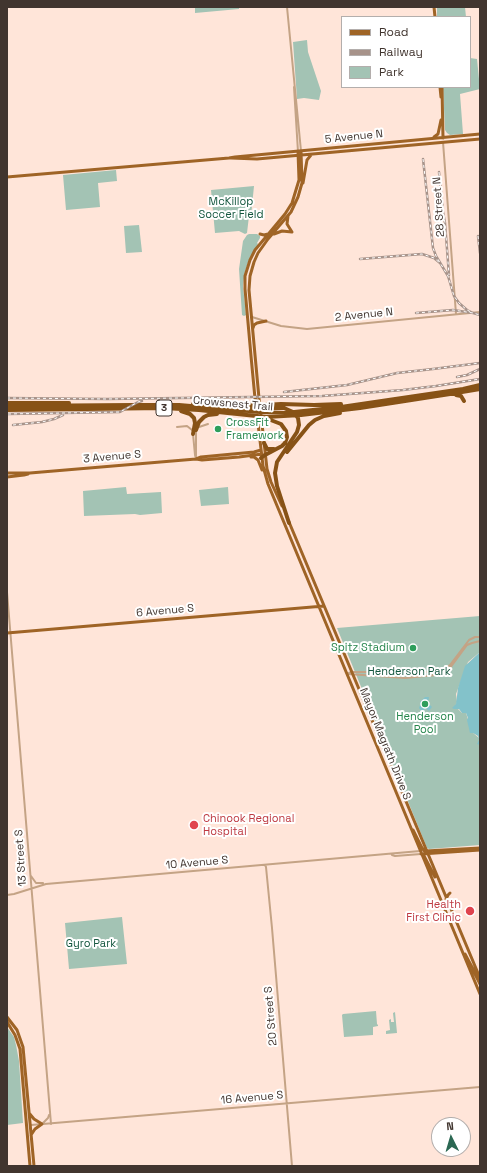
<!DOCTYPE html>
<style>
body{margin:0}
#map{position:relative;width:487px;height:1173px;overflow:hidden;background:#ffe5d9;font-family:"Space Grotesk",sans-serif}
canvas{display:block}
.frame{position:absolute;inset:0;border:8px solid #41352f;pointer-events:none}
.legend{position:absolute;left:341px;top:16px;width:130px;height:72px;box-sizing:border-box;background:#fff;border:1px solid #b3aeac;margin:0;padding:5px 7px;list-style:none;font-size:12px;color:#41352f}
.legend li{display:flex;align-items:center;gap:8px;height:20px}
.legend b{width:20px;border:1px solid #b3aeac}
.north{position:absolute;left:431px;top:1117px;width:40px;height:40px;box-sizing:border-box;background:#fff;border:1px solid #b3aeac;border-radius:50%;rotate:355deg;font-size:11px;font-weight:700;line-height:16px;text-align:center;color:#41352f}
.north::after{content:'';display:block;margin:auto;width:14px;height:18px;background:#2b6853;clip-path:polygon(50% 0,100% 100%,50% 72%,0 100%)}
</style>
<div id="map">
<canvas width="487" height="1173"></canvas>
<div class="frame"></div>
<ul class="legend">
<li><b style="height:5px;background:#9f6426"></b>Road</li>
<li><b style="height:5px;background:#a7938a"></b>Railway</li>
<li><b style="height:11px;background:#a3c3b4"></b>Park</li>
</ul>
<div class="north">N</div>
</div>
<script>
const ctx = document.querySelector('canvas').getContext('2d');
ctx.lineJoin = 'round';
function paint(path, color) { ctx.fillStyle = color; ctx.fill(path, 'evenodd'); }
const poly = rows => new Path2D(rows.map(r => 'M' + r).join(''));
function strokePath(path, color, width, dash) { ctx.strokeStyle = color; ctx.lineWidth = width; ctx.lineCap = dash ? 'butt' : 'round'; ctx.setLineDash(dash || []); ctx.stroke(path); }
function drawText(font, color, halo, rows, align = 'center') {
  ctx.font = font + ' "Space Grotesk",sans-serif'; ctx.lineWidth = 4; ctx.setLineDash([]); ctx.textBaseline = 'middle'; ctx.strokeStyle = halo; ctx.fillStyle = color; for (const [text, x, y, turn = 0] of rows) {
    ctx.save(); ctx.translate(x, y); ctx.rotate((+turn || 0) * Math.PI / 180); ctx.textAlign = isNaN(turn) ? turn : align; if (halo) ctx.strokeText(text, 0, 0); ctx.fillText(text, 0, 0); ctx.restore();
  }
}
paint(poly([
 [195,7,239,7,239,9,195,13],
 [442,7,465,7,466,17,437,17,437,8],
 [307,40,308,52,321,91,319,100,304,98,297,99,293,42],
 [470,58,477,59,480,89,460,94,463,134,450,135,447,133,445,130,443,87,470,87],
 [116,170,117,181,98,183,100,207,66,210,63,175],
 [254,186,251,216,249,216,247,233,245,234,239,231,215,233,211,190],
 [139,225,142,252,126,253,124,226],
 [249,234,257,234,260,236,260,238,257,243,258,244,250,257,245,271,243,286,246,315,244,316,242,315,239,269,243,241,247,235],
 [126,487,127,494,161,492,162,513,140,515,135,514,84,516,83,491],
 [228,487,229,504,201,506,199,490],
 [480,616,480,652,468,662,456,694,457,702,454,709,458,709,462,713,466,713,472,732,479,738,479,745,480,745,480,845,429,849,427,848,337,628],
 [122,917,127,964,69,969,65,923],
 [376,1011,377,1024,378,1025,378,1026,373,1027,373,1035,344,1037,342,1015,343,1014],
 [395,1012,397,1033,386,1034,386,1031,390,1030,389,1020,391,1019,391,1022,394,1022,393,1013],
 [7,1027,14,1037,16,1045,19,1061,23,1123,7,1125]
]), '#a3c3b4');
paint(poly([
 [480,652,480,745,477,744,479,740,478,736,473,733,470,733,467,720,468,718,466,713,462,713,459,709,454,709,452,708,456,704,458,688,465,666],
 [425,697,429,697,428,703,432,707,429,711,425,708,424,711,421,711,419,708,420,705,420,702]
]), '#83c2ca');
strokePath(poly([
 [287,7,301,151],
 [294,87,298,152],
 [443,142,456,314],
 [252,317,281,326,307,329,480,312],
 [177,427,187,426,192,430],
 [199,427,208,424],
 [196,430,196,458],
 [193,434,195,455,196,459],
 [7,592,51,1124],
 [347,674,351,672,376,672,405,674,438,671,444,669,450,665,469,640,475,637,480,637],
 [348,674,405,678,436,675,445,671,450,668,467,645,472,643,480,641],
 [392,855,395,856,421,854],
 [265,865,266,867,272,928,292,1166],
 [31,876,36,883,43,883],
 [7,895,14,894,46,884,420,851],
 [42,1124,48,1118,49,1115],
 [31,1125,480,1087]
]), '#c4a385', 2);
strokePath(poly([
 [434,7,435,17],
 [440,87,441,97],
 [442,87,443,138],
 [434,137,438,134,441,120],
 [231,158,257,159,480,139],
 [7,177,229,158,235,157,480,134],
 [303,183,307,160,311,155],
 [288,216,287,224,292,232],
 [260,234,264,235,268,234],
 [274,234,282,231,292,232],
 [253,328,254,325,257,323,266,321],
 [256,409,251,356,245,289,245,276,250,260,255,250,285,214,292,203,299,180,298,152],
 [260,409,249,290,250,276,254,262,258,253,268,239,291,212,298,197,302,183,301,151],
 [257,415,263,466,268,484,480,994],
 [261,415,267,469,271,482,282,506],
 [251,457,254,457,258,460,262,470],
 [196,459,202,460,239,457,262,454],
 [7,473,30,473,196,459,201,457,254,452,261,450],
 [7,477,24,475,28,474],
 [289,522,480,978],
 [7,633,324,606],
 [413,830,422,848,426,853],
 [426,851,480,848],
 [421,854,480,850],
 [423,854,435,877],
 [446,899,448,895,450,893],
 [465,954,473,969,477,972],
 [472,970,474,972,480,984],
 [7,1017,17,1030,23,1047,34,1166],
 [7,1022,15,1035,20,1049,30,1166],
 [29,1113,34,1119,42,1124,35,1129,31,1135]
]), '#9f6426', 3);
strokePath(poly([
 [456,395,461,396,464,401],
 [7,403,69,403],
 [193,404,248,405,254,404,256,400],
 [264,405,281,404,314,405,341,404],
 [7,406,133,405,179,405,260,412,285,413,341,407,463,389,480,385],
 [236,408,284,408,293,412,298,418,299,425,297,432,277,462,275,473,277,486,289,523],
 [7,410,164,408,199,410,266,417,301,415,360,408,450,394,480,389],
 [181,411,190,414,194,418,195,423,193,434],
 [196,430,199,422,204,417,208,415,217,414],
 [264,443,267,449,274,449],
 [287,452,309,425,315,420,324,416,340,413],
 [261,458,265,455,282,446,285,443,287,437,286,431,281,424,268,419]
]), '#875216', 4);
const rail = poly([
 [423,159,433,248,436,256,448,276,454,296,459,303,467,310,473,313],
 [439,172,443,212,445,223,449,275],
 [478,236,480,253],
 [360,259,422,254,434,258,440,263],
 [416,313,453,310,473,313,480,315],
 [457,377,467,375,480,369],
 [284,392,347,385,397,373,433,369,480,363],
 [7,398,107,399,322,396,403,390,436,386,480,379],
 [8,414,120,412,138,402,142,401],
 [13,425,42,422,54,419,63,415]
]);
strokePath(rail, '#a7938a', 2.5);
strokePath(rail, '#fff', 1, [3]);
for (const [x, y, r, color] of [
 [218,429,4,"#2e9e5b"],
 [413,648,4,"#2e9e5b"],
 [425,704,4,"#2e9e5b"],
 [194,825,5,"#e0444e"],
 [470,911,5,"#e0444e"]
]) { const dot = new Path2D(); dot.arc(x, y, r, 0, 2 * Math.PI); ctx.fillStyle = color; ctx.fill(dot); strokePath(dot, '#fff', 1.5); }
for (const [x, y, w] of [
 [164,408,16]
]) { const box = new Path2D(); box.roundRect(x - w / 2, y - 8, w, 16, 3); ctx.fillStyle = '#fff'; ctx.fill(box); strokePath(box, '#41352f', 1); }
drawText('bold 10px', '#41352f', null, [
 ["3",164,408]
]);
drawText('11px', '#41352f', '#fff', [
 ["5 Avenue N",354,137,-6],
 ["28 Street N",439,207,-94],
 ["2 Avenue N",364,315,-6],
 ["Crowsnest Trail",233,404,5],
 ["3 Avenue S",112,457,-5],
 ["6 Avenue S",165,611,-5],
 ["Mayor Magrath Drive S",385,744,68],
 ["13 Street S",21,858,-94],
 ["10 Avenue S",197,863,-5],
 ["20 Street S",271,1016,-95],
 ["16 Avenue S",252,1098,-5]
]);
drawText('11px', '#14563e', '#fff', [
 ["McKillop",231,202],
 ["Soccer Field",231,215],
 ["Henderson Park",409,672],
 ["Gyro Park",91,944]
]);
drawText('11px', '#27864d', '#fff', [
 ["CrossFit",226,423],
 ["Framework",226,436],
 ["Spitz Stadium",405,648,"right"],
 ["Henderson",425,717,"center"],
 ["Pool",425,730,"center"]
], 'left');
drawText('11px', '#be3a42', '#fff', [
 ["Chinook Regional",203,819],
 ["Hospital",203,832],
 ["Health",461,905,"right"],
 ["First Clinic",461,918,"right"]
], 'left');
</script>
